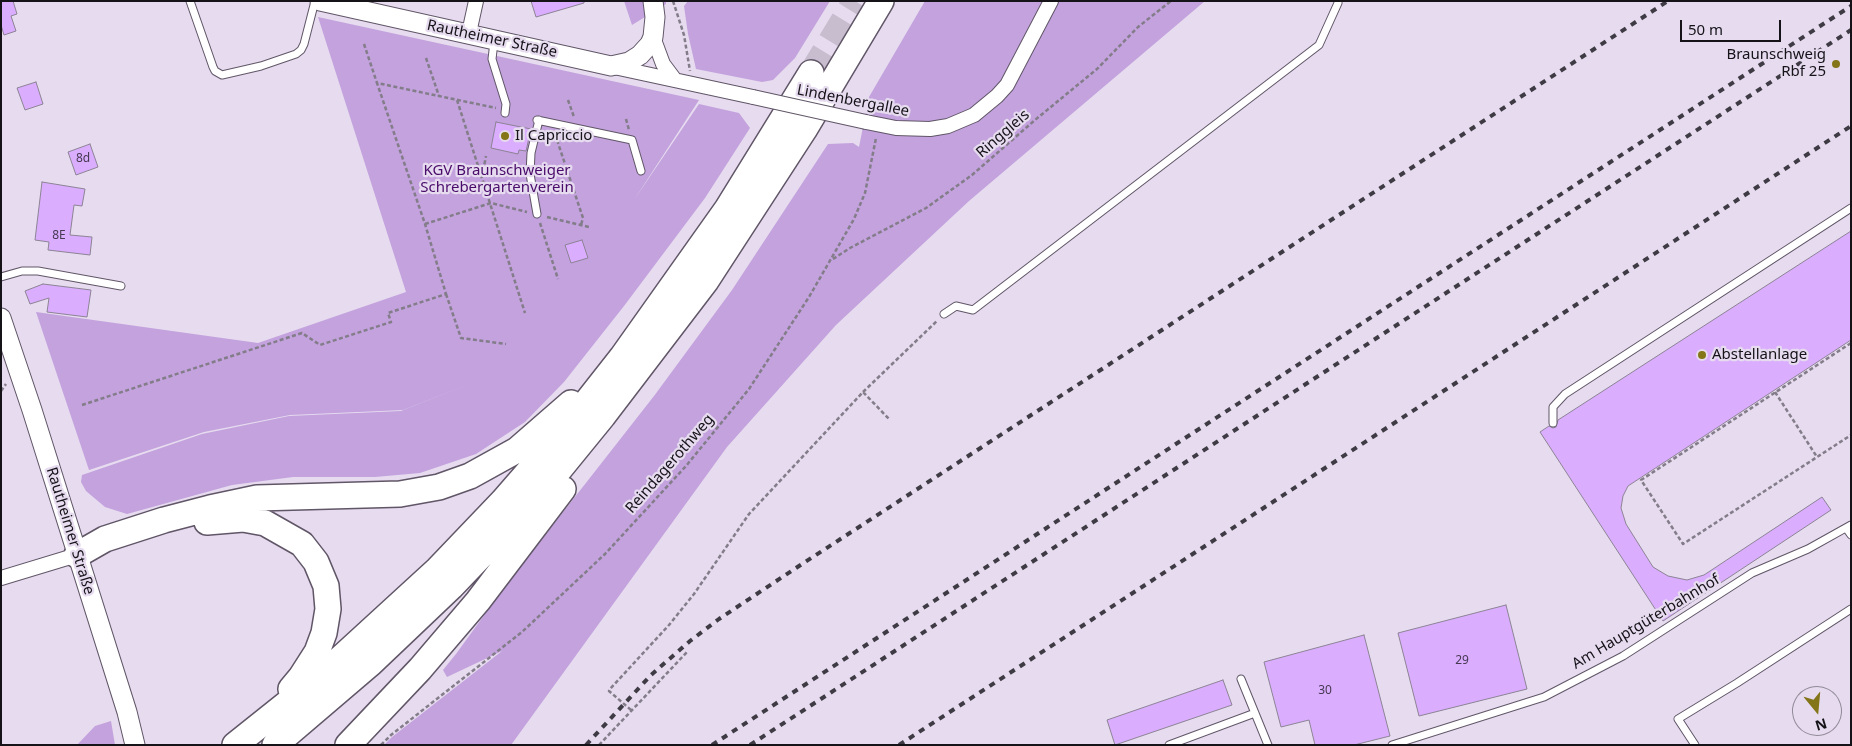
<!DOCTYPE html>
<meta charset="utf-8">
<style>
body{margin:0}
#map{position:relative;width:1852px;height:746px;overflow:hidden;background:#e6dbef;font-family:"Noto Sans",sans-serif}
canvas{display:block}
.frame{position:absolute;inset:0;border:2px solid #151218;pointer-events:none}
.north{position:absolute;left:1792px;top:686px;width:50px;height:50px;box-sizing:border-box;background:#e6dbef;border:1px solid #928b99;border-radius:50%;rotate:163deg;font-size:14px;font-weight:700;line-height:20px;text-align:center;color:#151218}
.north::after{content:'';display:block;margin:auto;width:18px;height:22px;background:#847518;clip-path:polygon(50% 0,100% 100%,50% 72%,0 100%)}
.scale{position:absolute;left:1680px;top:20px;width:101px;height:22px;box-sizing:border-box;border:2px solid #151218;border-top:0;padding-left:6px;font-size:15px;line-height:18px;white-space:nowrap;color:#151218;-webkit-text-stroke:4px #e6dbef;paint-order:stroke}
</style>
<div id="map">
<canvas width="1852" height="746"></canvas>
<div class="frame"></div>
<div class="north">N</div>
<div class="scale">50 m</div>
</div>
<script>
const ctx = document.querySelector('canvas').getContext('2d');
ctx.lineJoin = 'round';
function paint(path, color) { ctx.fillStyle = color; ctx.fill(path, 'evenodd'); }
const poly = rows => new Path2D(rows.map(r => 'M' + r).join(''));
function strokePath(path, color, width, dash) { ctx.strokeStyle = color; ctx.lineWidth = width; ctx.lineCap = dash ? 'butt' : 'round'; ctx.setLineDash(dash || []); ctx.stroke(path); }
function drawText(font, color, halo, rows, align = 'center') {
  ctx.font = font + ' "Noto Sans",sans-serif'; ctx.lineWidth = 4.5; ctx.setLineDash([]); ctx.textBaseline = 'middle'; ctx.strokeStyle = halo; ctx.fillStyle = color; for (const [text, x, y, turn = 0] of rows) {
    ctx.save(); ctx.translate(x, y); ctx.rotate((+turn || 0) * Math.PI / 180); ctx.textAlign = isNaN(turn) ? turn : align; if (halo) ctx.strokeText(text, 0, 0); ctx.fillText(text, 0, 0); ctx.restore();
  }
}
paint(poly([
 [624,1,666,1,666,4,632,25],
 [688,1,830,1,795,58,773,80,762,82,696,69,688,34,684,6],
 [925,1,1205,1,969,201,836,325,727,447,511,745,384,745,392,737,502,651,447,677,443,670,456,654,506,585,654,396,732,290,828,144,853,143,859,147,869,97],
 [318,17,699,100,634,200,699,104,739,113,750,128,705,198,624,306,564,382,525,422,476,454,420,473,375,477,293,477,232,485,127,514,105,507,86,491,81,482,82,475,202,434,289,416,401,411,474,382,403,410,290,415,204,432,89,470,36,312,258,343,406,292],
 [111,721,115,745,77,745,95,726]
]), '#c3a2dd');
const building = poly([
 [1,1,13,1,17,14,11,16,16,31,4,35,1,25,1,1],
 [531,1,584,1,584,3,536,17,531,1],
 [36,82,43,104,25,110,17,88,36,82],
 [496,122,531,129,526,151,519,150,518,154,491,148,496,122],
 [90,144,98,167,76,175,68,152,90,144],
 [42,182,85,189,82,206,74,205,70,235,92,237,90,255,48,250,49,242,35,240,42,182],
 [1851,231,1851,340,1628,486,1623,496,1621,508,1626,524,1653,567,1668,576,1687,580,1704,575,1822,497,1831,510,1663,621,1540,432,1549,426,1553,428,1556,427,1558,420,1851,231],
 [582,240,588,258,571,263,565,245,582,240],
 [43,284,91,290,87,317,47,312,49,298,30,304,25,291,43,284],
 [1506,605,1527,689,1419,716,1398,633,1506,605],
 [1364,635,1390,736,1354,745,1315,745,1309,720,1281,727,1264,662,1364,635],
 [1223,680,1232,705,1115,745,1107,720,1223,680]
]);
paint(building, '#daadfe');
strokePath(building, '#8c8395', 1);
strokePath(poly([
 [811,73,855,1]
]), '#c7bdcf', 25, [25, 12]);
const lane = poly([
 [190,1,213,67,215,71,222,75,261,66,296,54,301,50,304,44,315,1],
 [494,42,492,59,506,104,505,113],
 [537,120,632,140,641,171],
 [537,214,530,174,531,153,539,120],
 [1,277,22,271,38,271,121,286],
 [944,314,956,306,973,310,1319,45,1338,3],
 [1553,423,1553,407,1565,394,1851,208],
 [1846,528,1851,535],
 [1241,679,1268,745],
 [1169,745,1255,713],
 [1392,745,1544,697,1623,656,1752,573,1808,549,1851,525],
 [1695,745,1678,719,1737,683,1851,609]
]);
const street = poly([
 [469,33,476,1],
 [653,37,663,64,675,80],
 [614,67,753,97],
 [866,122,896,128,930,129,948,126,974,115,997,96,1007,85,1051,1],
 [1,578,77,555]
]);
const secondary = poly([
 [320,1,611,66,629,62,640,55,650,44,653,37,655,17,653,1],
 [1,318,32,410,127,712,135,745]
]);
const highway = poly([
 [207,522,243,519,265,523,302,544,316,562,326,586,328,609,324,633,317,652,301,677,291,689],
 [77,555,105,539,164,520,210,508,257,498,400,494,439,487,470,476,517,450,571,403],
 [235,745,319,678,438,569,503,501,563,432,622,357,727,209,811,73],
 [275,745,371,663,451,587,537,497,603,416,706,281,804,130,881,1],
 [348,745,420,669,478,601,563,489]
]);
strokePath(lane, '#605667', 9);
strokePath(street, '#605667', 16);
strokePath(secondary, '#605667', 21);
strokePath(highway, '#605667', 28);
strokePath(poly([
 [673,1,684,35,690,71],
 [364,44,377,83],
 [426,58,439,96],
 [457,100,525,313],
 [568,100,574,117],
 [626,119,629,130],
 [555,134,583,218,581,225],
 [482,177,486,156],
 [547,217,589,227],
 [540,223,558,279],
 [425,224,491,203,527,212],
 [833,259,850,248,926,208,972,175,1035,120,1097,69,1138,27,1171,1],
 [446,294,461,338,506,344],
 [1851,343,1641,480,1683,544,1851,435],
 [1,391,6,384],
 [863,392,938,320],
 [1775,392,1817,457],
 [82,405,302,333,320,345,391,322,388,313,446,294,425,224,377,83,496,108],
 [631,710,609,691,610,689,669,625,694,594,749,514,863,392,889,419],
 [381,745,391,735,522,632,605,554,686,466,749,389,809,297,854,219,865,193,876,138],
 [599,745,687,652]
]), '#837c89', 2.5, [4, 2.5]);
strokePath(lane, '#fff', 7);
strokePath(street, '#fff', 14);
strokePath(secondary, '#fff', 19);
strokePath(highway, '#fff', 25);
strokePath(poly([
 [586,745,651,675,690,641,719,619,799,566,1668,1],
 [712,745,1851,6],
 [750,745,1851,30],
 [899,745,1851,126]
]), '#3f3b44', 4, [6, 6]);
const streetBridge = poly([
 [753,97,866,122]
]);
strokePath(streetBridge, '#605667', 16, []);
strokePath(streetBridge, '#fff', 14);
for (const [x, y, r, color] of [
 [1836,64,5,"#847518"],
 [505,136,5,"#847518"],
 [1702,355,5,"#847518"]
]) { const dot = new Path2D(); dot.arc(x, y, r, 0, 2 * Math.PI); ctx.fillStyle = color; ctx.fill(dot); strokePath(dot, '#e6dbef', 2); }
drawText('12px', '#463952', null, [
 ["8d",83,159],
 ["8E",59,236],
 ["29",1462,661],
 ["30",1325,691]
]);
drawText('15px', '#151218', '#e6dbef', [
 ["Rautheimer Straße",492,39,12],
 ["Lindenbergallee",853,101,11],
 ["Ringgleis",1003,134,-41],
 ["Reindagerothweg",670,464,-49],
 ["Rautheimer Straße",70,531,73],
 ["Am Hauptgüterbahnhof",1646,622,-31]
]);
drawText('15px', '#151218', '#e6dbef', [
 ["Braunschweig",1826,55,"right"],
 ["Rbf 25",1826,72,"right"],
 ["Il Capriccio",515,136],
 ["Abstellanlage",1712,355]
], 'left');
drawText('15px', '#4a0c6b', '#e6dbef', [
 ["KGV Braunschweiger",497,171],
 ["Schrebergartenverein",497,188]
]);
</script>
